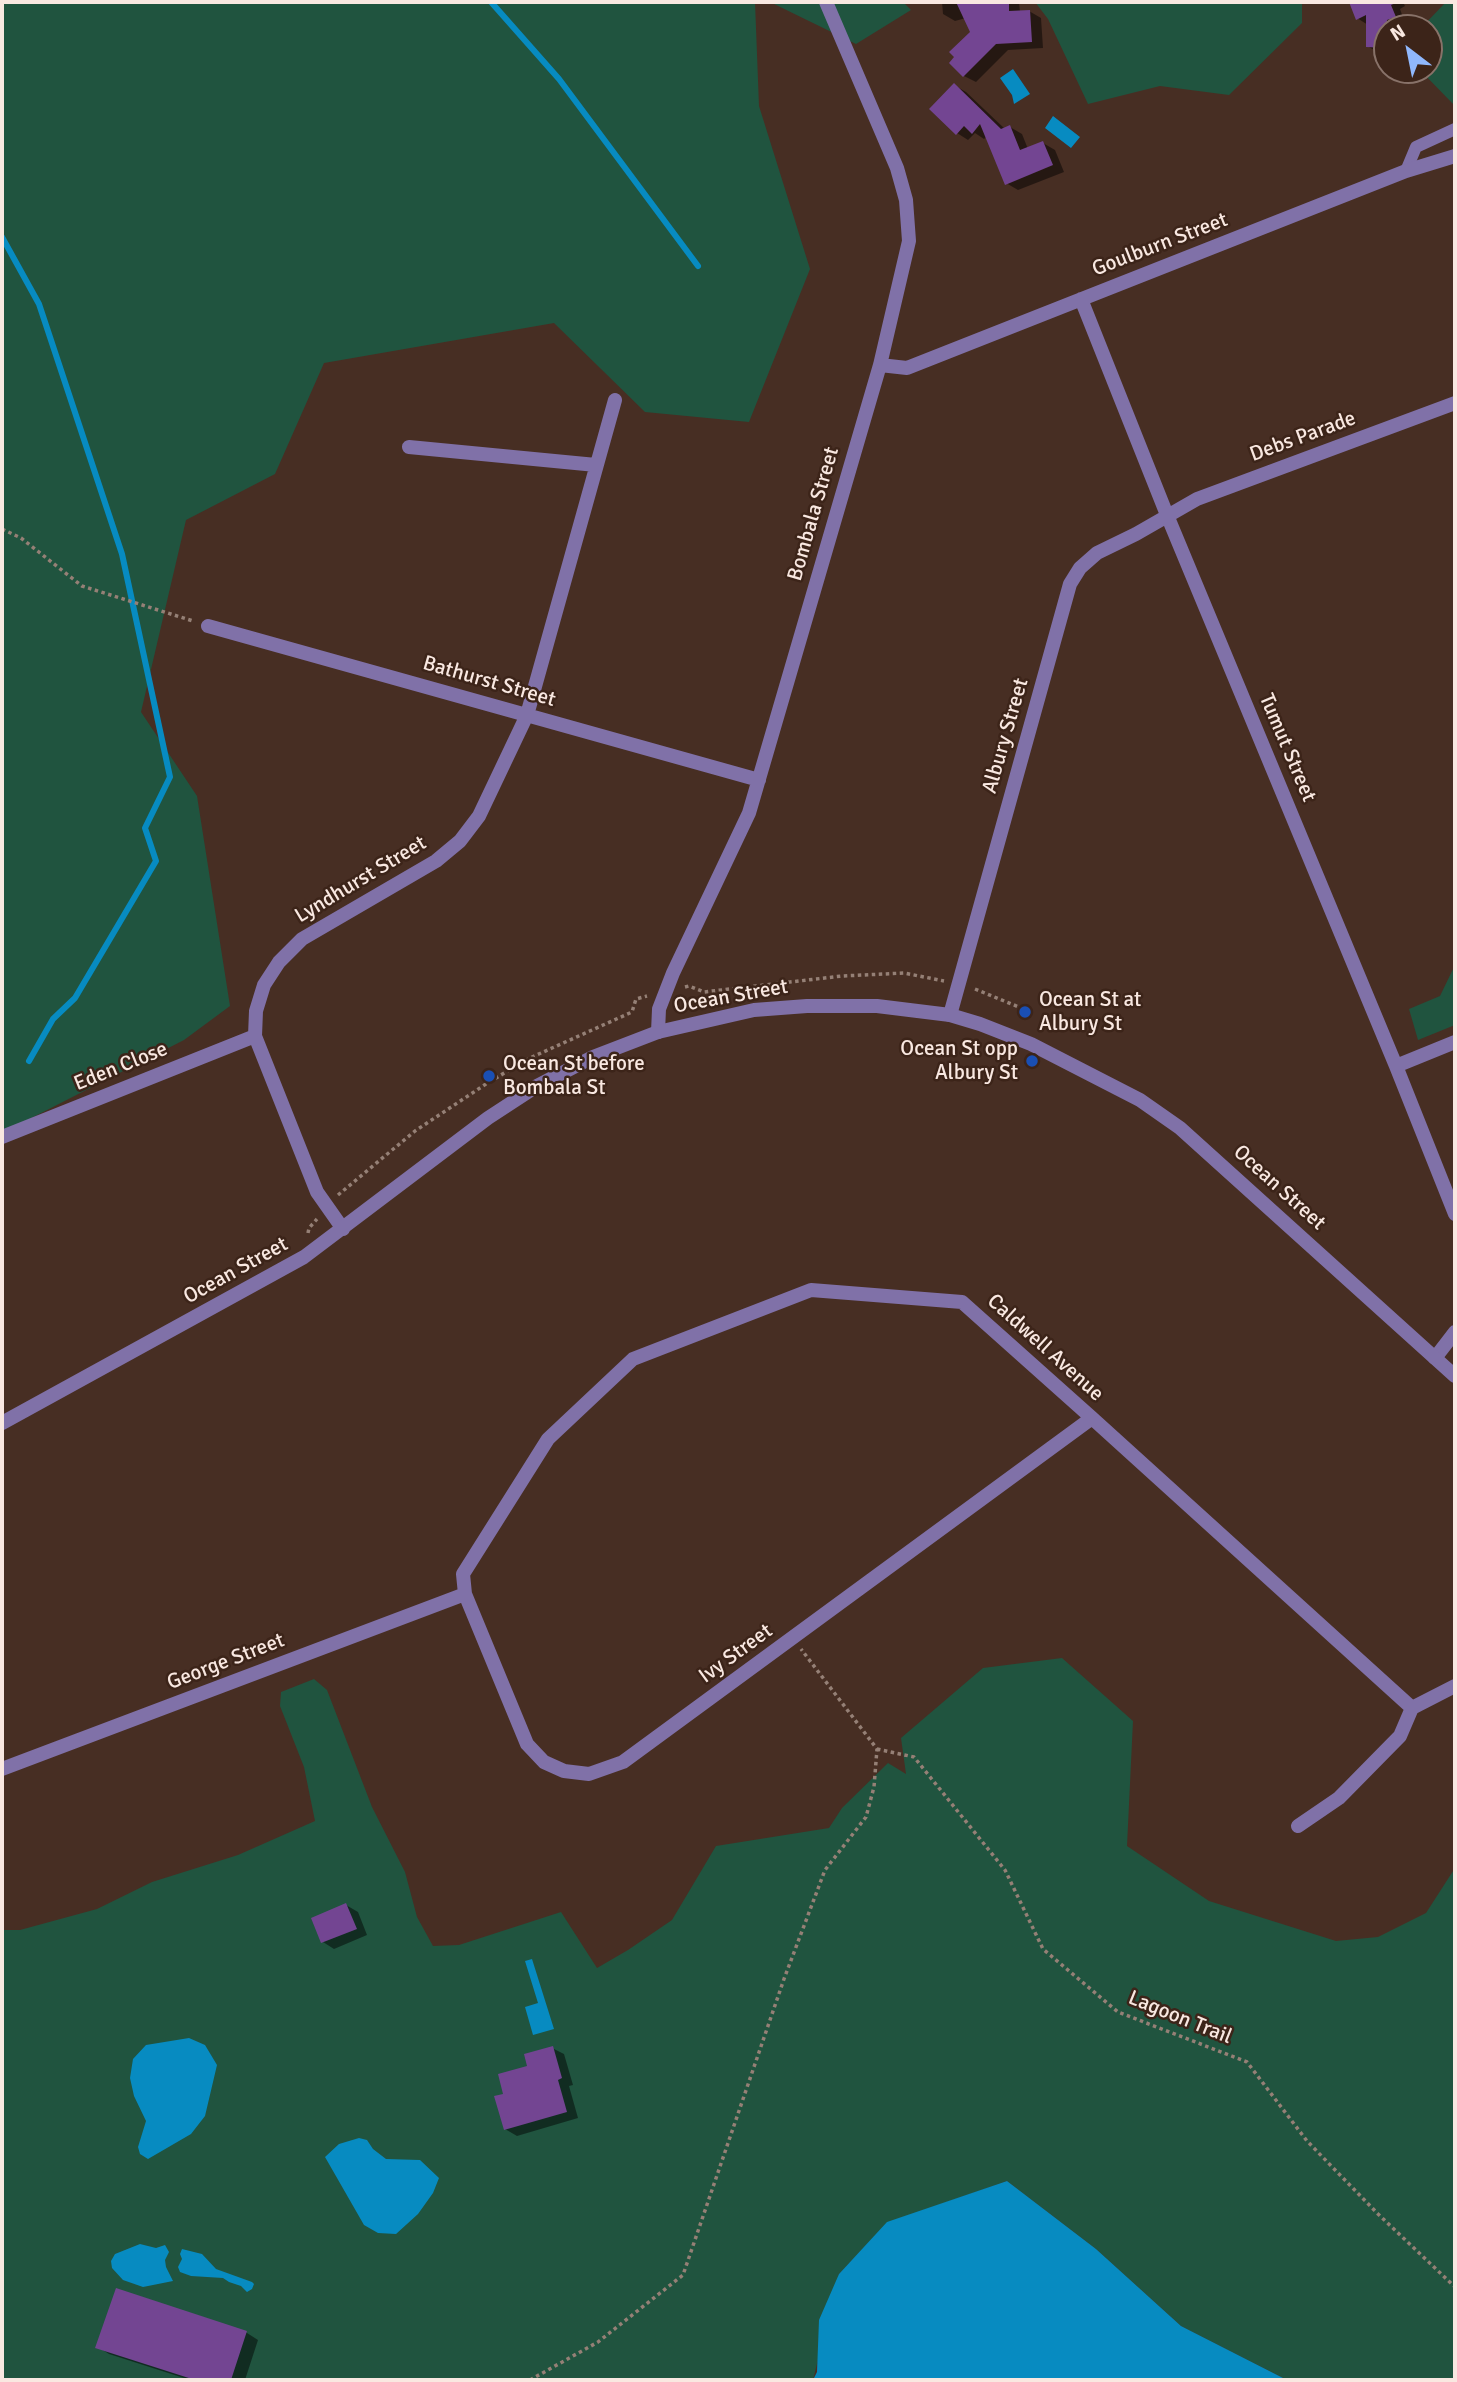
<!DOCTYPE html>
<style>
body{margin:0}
#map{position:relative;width:1457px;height:2382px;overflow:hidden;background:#472e23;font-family:Signika,sans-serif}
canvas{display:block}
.frame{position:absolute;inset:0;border:4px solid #f9e8e1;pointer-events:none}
.north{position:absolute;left:1373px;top:14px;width:70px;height:70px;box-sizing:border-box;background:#3c2419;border:2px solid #887269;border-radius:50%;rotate:328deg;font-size:19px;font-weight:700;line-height:28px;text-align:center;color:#f9e8e1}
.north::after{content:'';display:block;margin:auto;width:24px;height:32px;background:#90b8fd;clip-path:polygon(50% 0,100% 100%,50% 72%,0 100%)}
</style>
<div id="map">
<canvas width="1457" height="2382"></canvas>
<div class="frame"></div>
<div class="north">N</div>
</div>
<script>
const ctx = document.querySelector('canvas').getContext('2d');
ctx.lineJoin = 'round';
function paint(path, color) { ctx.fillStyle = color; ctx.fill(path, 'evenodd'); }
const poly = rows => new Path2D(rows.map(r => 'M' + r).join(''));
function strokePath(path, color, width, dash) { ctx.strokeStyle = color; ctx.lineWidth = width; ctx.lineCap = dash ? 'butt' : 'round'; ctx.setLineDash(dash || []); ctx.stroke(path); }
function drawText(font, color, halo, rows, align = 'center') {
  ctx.font = font + ' Signika,sans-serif'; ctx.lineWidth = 5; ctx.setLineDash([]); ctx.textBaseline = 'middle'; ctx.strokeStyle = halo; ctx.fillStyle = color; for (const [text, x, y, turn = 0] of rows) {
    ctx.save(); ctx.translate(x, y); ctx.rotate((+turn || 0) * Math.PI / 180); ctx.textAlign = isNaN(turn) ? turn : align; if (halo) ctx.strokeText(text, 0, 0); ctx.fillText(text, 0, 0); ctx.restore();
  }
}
paint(poly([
 [2,2,755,2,759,106,810,269,749,422,645,412,554,323,324,363,275,474,186,520,141,712,197,796,230,1006,184,1040,2,1133],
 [770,2,903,2,911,10,856,44],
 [1035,2,1302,2,1302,23,1229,95,1160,86,1088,104,1048,19],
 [1446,2,1455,2,1455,106,1420,70,1429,70,1429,28,1421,28],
 [1455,965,1455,1025,1418,1040,1409,1009,1440,996],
 [1062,1658,1133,1721,1127,1846,1209,1901,1336,1941,1378,1937,1426,1913,1455,1868,1455,2380,1287,2380,1181,2326,1096,2249,1007,2181,887,2223,839,2274,813,2380,2,2380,2,1930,20,1930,97,1909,152,1882,238,1855,315,1821,304,1767,280,1706,281,1692,314,1679,327,1690,372,1807,405,1872,417,1917,433,1946,459,1945,561,1912,597,1968,628,1950,672,1920,716,1846,829,1828,842,1808,888,1763,906,1774,901,1738,983,1668]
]), '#20543f');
paint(poly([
 [1013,69,1030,94,1014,104,1012,95,1000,78],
 [1053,116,1080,137,1071,148,1045,128],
 [532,1959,554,2029,533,2035,525,2007,538,2003,525,1961],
 [189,2038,205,2045,217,2065,205,2116,191,2134,148,2159,140,2154,138,2147,146,2121,134,2096,130,2078,133,2059,146,2045],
 [359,2138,367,2140,373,2149,386,2159,420,2160,439,2178,433,2193,418,2214,396,2234,378,2233,364,2225,325,2157,339,2144],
 [1007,2181,1096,2249,1181,2326,1287,2380,813,2380,817,2372,819,2320,839,2274,887,2222],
 [140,2244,156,2248,165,2245,169,2252,165,2260,166,2267,173,2281,143,2287,123,2280,112,2268,111,2261,115,2254],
 [182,2249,202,2254,216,2269,252,2282,254,2284,252,2289,247,2292,241,2286,229,2282,223,2278,191,2276,180,2272,178,2267,182,2259,180,2254]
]), '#078bc1');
paint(poly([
 [942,2,1019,2,1020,12,1029,11,1041,18,1043,48,1008,50,976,82,964,76,972,32,966,18,955,21,943,14],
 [1350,2,1403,2,1405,6,1400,9,1405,23,1397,28,1387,28,1387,53,1378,52,1367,46,1368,25,1357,18],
 [954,85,966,92,1005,129,1010,127,1022,134,1028,149,1043,143,1055,150,1064,172,1018,190,1006,183,987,136,984,139,975,133,968,140,957,133],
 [346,1905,358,1912,367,1935,334,1949,323,1942],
 [552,2048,564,2054,573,2085,569,2086,578,2118,517,2136,505,2129,505,2095],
 [117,2290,247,2333,258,2340,245,2380,190,2380,109,2354,98,2347]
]), '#0007');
strokePath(poly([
 [491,2,559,79,698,266],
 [2,237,39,304,122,554,170,777,145,828,156,861,75,998,53,1019,29,1061]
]), '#078bc1', 6);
paint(poly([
 [956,2,1009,2,1009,11,1030,10,1032,42,996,44,963,77,949,63,954,57,949,52,970,32],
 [1349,2,1398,2,1391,5,1396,17,1387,20,1386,48,1366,47,1366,15,1356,20],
 [954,83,1001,129,1010,125,1020,150,1043,141,1053,165,1005,185,980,124,972,134,964,126,956,135,929,109],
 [346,1903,357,1929,321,1943,311,1918],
 [553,2046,562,2078,558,2080,567,2112,504,2130,494,2096,503,2094,498,2074,527,2066,524,2054],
 [116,2288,247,2331,231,2380,195,2380,95,2348]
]), '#734592');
strokePath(poly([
 [2,529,21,538,82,586,193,621],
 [685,987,689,986,704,992,842,976,904,973,944,981],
 [975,989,1026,1010],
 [338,1195,415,1131,489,1082,530,1058,632,1012,636,999,647,996],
 [308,1233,309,1228,317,1219],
 [877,1749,914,1757,1005,1870,1043,1949,1118,2012,1247,2062,1307,2141,1378,2214,1455,2287],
 [530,2380,598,2342,683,2275,784,1979,825,1870,866,1817,874,1787,877,1749,801,1649]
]), '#958076', 3.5, [3.5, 3.5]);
strokePath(poly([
 [1406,171,1416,147,1455,129]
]), '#8071a8', 12);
strokePath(poly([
 [1081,299,1167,515,1396,1066,1455,1214],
 [880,365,907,368,1406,171,1455,156],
 [409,447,596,465],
 [208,626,759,780],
 [950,1015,1070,584,1080,568,1097,553,1136,534,1197,499,1455,403],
 [658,1032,659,1009,673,973,749,813,880,365,909,241,906,200,897,168,826,2],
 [1396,1066,1455,1042],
 [2,1137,255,1036],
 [343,1229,317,1192,255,1036,256,1011,264,985,279,962,302,939,436,861,460,841,479,816,527,715,615,400],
 [1435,1358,1455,1332],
 [1092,1418,623,1762,589,1774,564,1771,544,1762,527,1744,465,1594,463,1574,548,1439,633,1359,811,1290,962,1302,1092,1418,1412,1708],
 [1412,1708,1455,1686],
 [2,1769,465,1594],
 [1298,1826,1339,1798,1400,1736,1412,1708]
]), '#8071a8', 14);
strokePath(poly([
 [2,1423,304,1257,488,1118,537,1086,593,1057,658,1032,754,1010,807,1006,877,1006,950,1015,980,1024,1031,1044,1140,1100,1180,1128,1455,1376]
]), '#8071a8', 14);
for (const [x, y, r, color] of [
 [1025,1012,7,"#1a4fb4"],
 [1032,1061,7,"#1a4fb4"],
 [489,1076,7,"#1a4fb4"]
]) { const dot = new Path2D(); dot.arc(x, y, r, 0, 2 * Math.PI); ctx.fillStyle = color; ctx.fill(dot); strokePath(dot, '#3c2419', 2.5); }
drawText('21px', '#f9e8e1', '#3c2419', [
 ["Goulburn Street",1160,245,-21],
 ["Debs Parade",1303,437,-20],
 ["Bombala Street",814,514,-74],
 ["Bathurst Street",489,682,16],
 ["Albury Street",1006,736,-74],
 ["Tumut Street",1287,748,67],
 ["Lyndhurst Street",361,880,-31],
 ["Ocean Street",731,997,-10],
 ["Eden Close",121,1067,-22],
 ["Ocean Street",1279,1188,42],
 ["Ocean Street",236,1271,-29],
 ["Caldwell Avenue",1045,1348,42],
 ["Ivy Street",736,1654,-36],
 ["George Street",226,1662,-21],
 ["Lagoon Trail",1180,2018,22]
]);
drawText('21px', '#f9e8e1', '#3c2419', [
 ["Ocean St at",1039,1000],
 ["Albury St",1039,1024],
 ["Ocean St opp",1018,1049,"right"],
 ["Albury St",1018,1073,"right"],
 ["Ocean St before",503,1064],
 ["Bombala St",503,1088]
], 'left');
</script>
